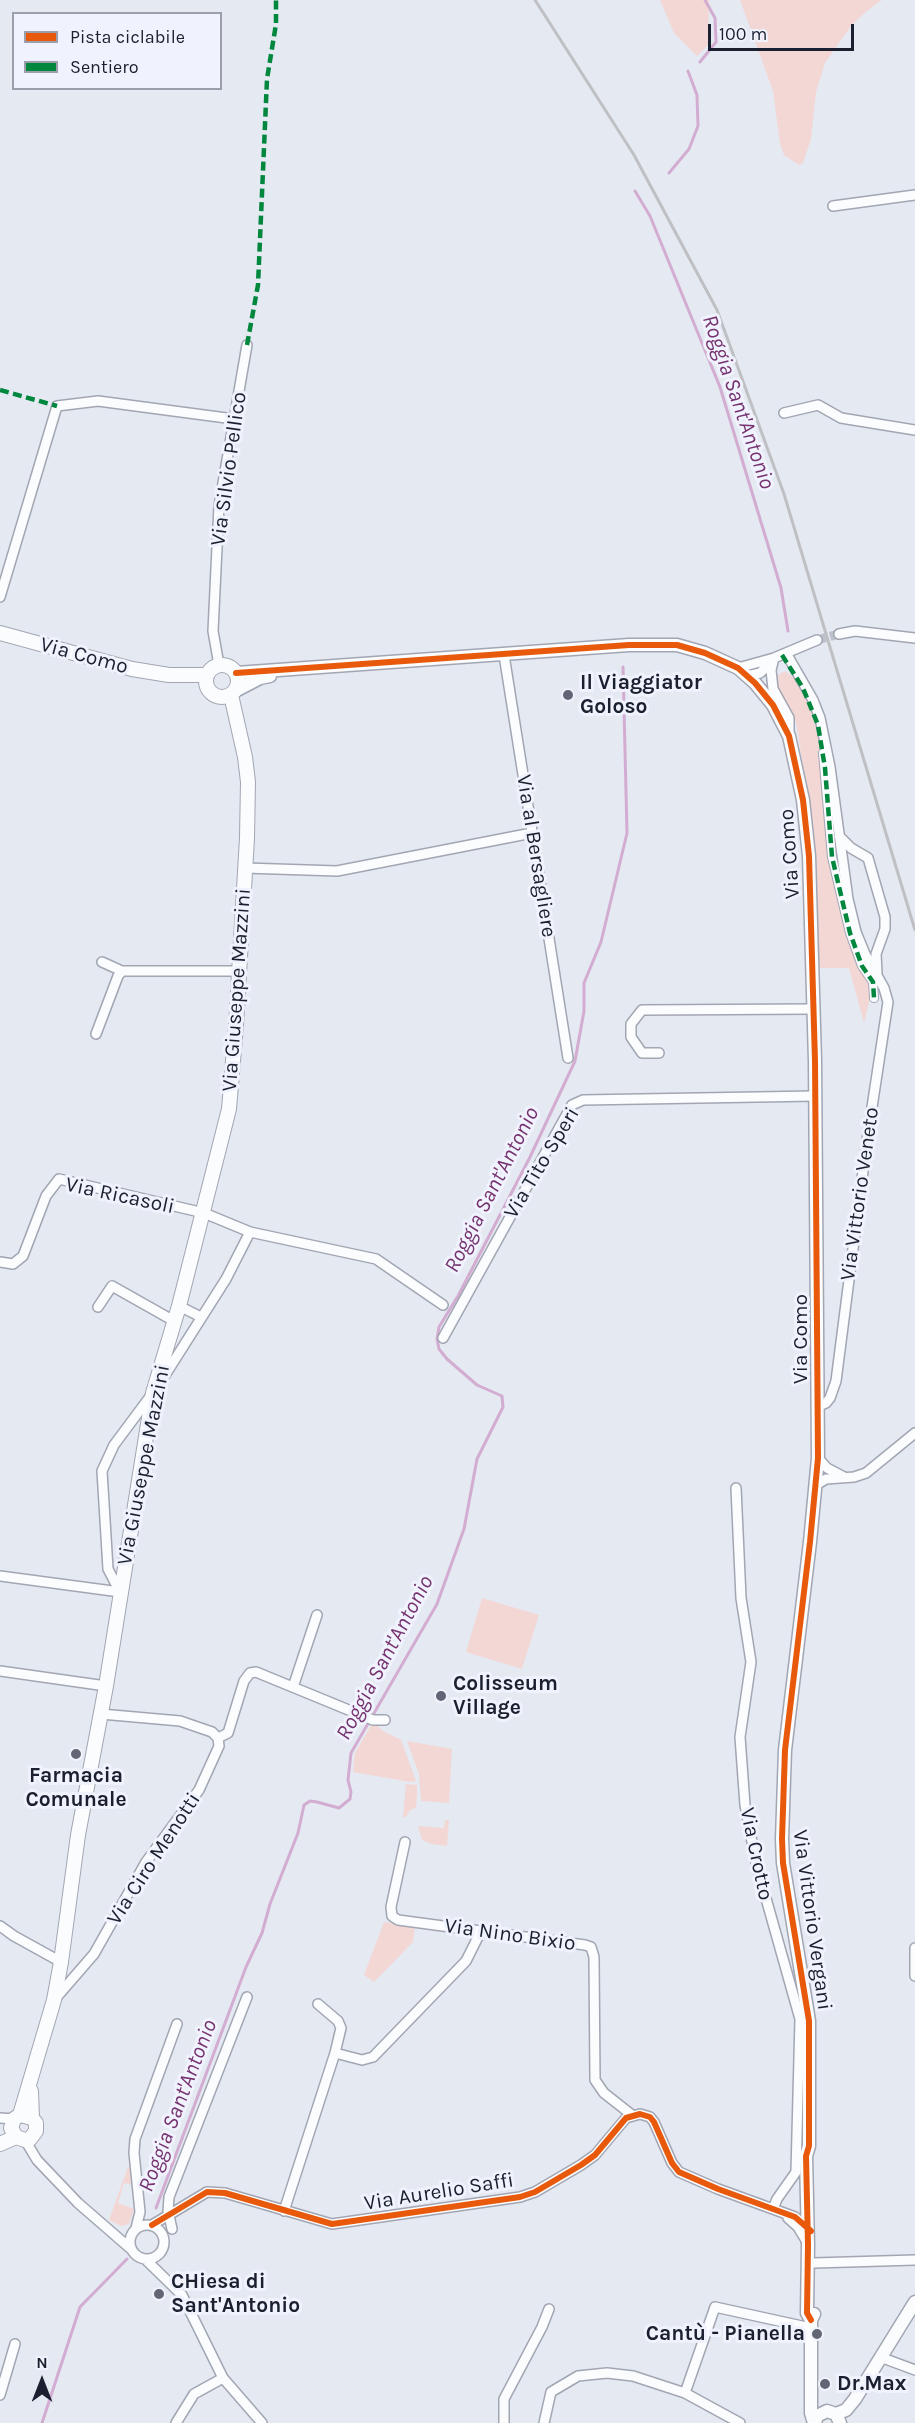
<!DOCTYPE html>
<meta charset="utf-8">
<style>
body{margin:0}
#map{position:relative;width:915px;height:2423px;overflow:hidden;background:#e5e9f2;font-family:Karla,sans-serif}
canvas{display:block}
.legend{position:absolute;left:12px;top:12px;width:210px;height:78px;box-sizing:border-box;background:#f0f3fd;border:2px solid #9b9fab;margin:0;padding:8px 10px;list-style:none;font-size:18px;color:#1b2030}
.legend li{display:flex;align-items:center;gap:12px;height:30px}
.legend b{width:30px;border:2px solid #9b9fab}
.north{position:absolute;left:12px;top:2351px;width:60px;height:60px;-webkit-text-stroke:4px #f0f3fd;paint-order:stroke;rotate:0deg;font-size:16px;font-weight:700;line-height:24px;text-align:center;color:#1b2030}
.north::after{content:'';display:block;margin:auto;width:21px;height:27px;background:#1b2030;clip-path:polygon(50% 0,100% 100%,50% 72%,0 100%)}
.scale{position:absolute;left:708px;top:24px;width:146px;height:27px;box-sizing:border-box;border:3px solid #1b2030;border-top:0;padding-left:8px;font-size:18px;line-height:21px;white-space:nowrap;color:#1b2030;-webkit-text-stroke:4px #f0f3fd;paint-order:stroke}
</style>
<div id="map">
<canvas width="915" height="2423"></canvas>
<ul class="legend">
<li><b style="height:8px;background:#e8590c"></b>Pista ciclabile</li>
<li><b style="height:8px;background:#00873e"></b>Sentiero</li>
</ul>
<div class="north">N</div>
<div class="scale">100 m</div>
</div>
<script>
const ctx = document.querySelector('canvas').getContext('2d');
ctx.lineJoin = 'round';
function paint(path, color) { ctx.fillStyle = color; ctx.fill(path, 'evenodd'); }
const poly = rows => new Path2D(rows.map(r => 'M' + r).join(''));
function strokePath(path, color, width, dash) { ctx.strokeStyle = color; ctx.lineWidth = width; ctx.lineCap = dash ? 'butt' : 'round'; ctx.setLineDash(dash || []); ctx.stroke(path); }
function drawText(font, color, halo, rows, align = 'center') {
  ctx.font = font + ' Karla,sans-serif'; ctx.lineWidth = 6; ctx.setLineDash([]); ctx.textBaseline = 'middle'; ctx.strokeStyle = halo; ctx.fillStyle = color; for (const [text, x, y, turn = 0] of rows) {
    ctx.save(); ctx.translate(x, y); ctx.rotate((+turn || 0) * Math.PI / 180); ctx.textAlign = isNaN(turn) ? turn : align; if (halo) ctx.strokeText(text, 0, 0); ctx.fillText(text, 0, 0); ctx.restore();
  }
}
paint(poly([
 [660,0,709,0,708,45,697,56,674,33],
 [740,0,882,0,868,10,851,26,825,63,816,92,811,139,803,163,799,165,784,155,780,144,773,91],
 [785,671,793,677,801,689,809,704,819,739,828,849,843,925,849,944,870,984,871,994,864,1023,849,968,818,968,815,855,812,822,796,722,777,687,778,675],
 [482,1598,539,1615,522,1669,466,1652],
 [373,1722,383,1731,401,1740,416,1781,410,1782,353,1772,355,1753],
 [407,1741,452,1749,449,1803,421,1801,419,1774],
 [406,1784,417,1785,417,1794,416,1808,410,1810,406,1817,403,1817],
 [445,1820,449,1820,447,1846,431,1844,422,1840,418,1826,444,1828],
 [384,1922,415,1926,413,1942,374,1982,364,1975],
 [128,2167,133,2169,133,2185,124,2183,118,2203,134,2209,129,2224,121,2226,109,2220]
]), '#f3d7d5');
strokePath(poly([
 [700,62,716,42,715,18,705,0],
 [669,173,689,149,698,126,697,95,688,71],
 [635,191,650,216,720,387,781,588,788,631],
 [156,2208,246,1967,262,1933,270,1904,298,1833,304,1805,310,1801,317,1802,339,1808,350,1799,351,1792,348,1780,351,1753,437,1604,464,1529,477,1459,503,1407,502,1396,477,1385,447,1359,439,1349,437,1339,439,1327,458,1296,530,1157,575,1061,584,1011,584,983,601,942,627,833,623,667],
 [42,2423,80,2307,127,2259]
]), '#d3add1', 3);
strokePath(poly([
 [817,640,839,634]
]), '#bdc1cb', 9, [9, 4.5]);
const pedestrian = poly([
 [823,753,832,857,850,933,862,966,873,982,874,998]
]);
const minor = poly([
 [833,206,915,195],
 [784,413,818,405,841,418,915,430],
 [0,597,57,406,98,401,234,419],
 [839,634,855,631,915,638],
 [786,653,813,700,820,718,830,767,848,899,856,932,865,954,884,988,888,1002,867,1140,836,1381,830,1398,826,1403,817,1407],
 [504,655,568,1058],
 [774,658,771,670,773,689,789,718,789,734],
 [219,665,213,631,219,506,247,345],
 [738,668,774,658,817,640],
 [747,676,760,673,773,660],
 [839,836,851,848,868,858,885,917,885,929,876,954,877,973],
 [245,868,337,871,532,833],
 [102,962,122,971,238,971],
 [96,1034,118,976,122,971],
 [659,1053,642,1053,631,1037,631,1024,642,1010,813,1009],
 [0,1262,13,1264,23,1256,46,1196,59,1179,204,1213,250,1232],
 [179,1306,201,1317],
 [98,1307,112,1286,174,1321],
 [443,1338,572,1105,583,1100,815,1096],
 [160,1383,226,1279,250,1232,376,1259,443,1305],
 [818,1458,827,1468,844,1477],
 [816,1485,826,1479,854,1477,866,1473,915,1433],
 [736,1488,741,1598,751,1662,740,1737,745,1805,756,1863,800,2019,796,2172,777,2199,773,2209],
 [0,1576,120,1592],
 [120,1592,108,1569,102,1471,114,1445,152,1394],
 [0,1671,106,1686],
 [293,1687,317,1615],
 [218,1738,228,1733,244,1681,250,1673,256,1672,373,1720,385,1720],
 [405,1842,391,1907,392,1916,398,1920,585,1945,591,1947,594,1957,595,2080,604,2093,632,2115],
 [0,1926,14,1936,61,1962],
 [915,1948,915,1976],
 [55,1999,94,1954,146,1862,199,1790,219,1746,218,1738,212,1732,180,1721,101,1714],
 [335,2053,362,2060,373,2057,466,1961,481,1931],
 [0,2118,14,2119],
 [25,2140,37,2160,78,2203,131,2249],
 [284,2211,335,2053,341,2028,338,2021,318,2004],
 [788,2218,798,2227,807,2242],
 '130 2242a17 17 0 1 1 34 0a17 17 0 1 1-34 0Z',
 [152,2225,207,2192,225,2193,332,2224,520,2197,535,2192,581,2165,595,2155,626,2118,640,2114,650,2117,654,2122,672,2163,679,2172,718,2189,795,2217,809,2229],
 [136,2228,140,2212,134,2153,135,2139,177,2024],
 [172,2229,168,2211,169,2197,247,1997],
 [145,2259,182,2295,223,2378,262,2423],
 [814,2263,915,2260],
 [880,2357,915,2370],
 [685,2393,715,2307,811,2328],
 [0,2395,15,2344],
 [176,2423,194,2394,223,2378],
 [504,2423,504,2399,542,2327,549,2309],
 [544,2423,551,2392,578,2376,607,2373,633,2376,685,2393,740,2423]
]);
const tertiary = poly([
 [236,673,629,645,677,645,705,653,738,668,755,683,773,705,789,736,803,800,809,856,815,1061,818,1458,810,1542,785,1750,782,1839,783,1863,809,2021,809,2146,806,2156,808,2245,807,2313,811,2320],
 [235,691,260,678,270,676],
 [814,2314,811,2320,811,2413,814,2423],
 [836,2414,846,2410,855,2399,915,2302],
 [815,2423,817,2416,827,2411,836,2414,840,2423]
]);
const secondary = poly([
 [0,633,132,669,169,675,207,675],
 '206 681a16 16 0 1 1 32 0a16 16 0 1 1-32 0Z',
 [31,2091,32,2118,36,2123,36,2131,30,2139,25,2140,16,2137,11,2128,14,2119,20,2115,32,2118],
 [20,2115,54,2000,61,1962,78,1835,106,1686,153,1393,179,1306,229,1109,236,1025,247,838,248,782,245,757,231,695],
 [0,2144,16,2137]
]);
strokePath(pedestrian, '#a2a6b3', 10);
strokePath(minor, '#a2a6b3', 12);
strokePath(tertiary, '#a2a6b3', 15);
strokePath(secondary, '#a2a6b3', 16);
strokePath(pedestrian, '#fbfcfd', 8);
strokePath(minor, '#fbfcfd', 9);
strokePath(tertiary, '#fbfcfd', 12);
strokePath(secondary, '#fbfcfd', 14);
strokePath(poly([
 [535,0,634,155,717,310,784,494,915,930]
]), '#bfc0c3', 3);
strokePath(poly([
 [247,345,258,285,267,79,276,24,276,0],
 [0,390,57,406],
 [782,655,803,688,818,725,825,768,832,857,850,933,862,966,873,982,874,998]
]), '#00873e', 4.5, [9, 4.5]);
strokePath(poly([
 [236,673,629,645,677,645,705,653,738,668,755,683,773,705,789,736,803,800,809,856,815,1061,818,1458,810,1542,785,1750,782,1839,783,1863,809,2021,809,2146,806,2156,808,2245,807,2313,811,2320],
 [152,2225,207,2192,225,2193,332,2224,520,2197,535,2192,581,2165,595,2155,626,2118,640,2114,650,2117,654,2122,672,2163,679,2172,718,2189,795,2217,811,2231]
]), '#e8590c', 6);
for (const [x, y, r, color] of [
 [568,695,6,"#626674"],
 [441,1696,6,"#626674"],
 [76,1754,6,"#626674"],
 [159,2294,6,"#626674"],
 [817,2334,6,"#626674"],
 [825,2384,6,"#626674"]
]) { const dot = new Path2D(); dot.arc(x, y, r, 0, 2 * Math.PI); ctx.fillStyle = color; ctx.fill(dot); strokePath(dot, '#f0f3fd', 2); }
drawText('21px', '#1b2030', '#f0f3fd', [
 ["Via Silvio Pellico",229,469,-82],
 ["Via Como",84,656,15],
 ["Via Como",790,854,-94],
 ["Via al Bersagliere",536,856,81],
 ["Via Giuseppe Mazzini",237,990,-86],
 ["Via Tito Speri",542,1163,-59],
 ["Via Vittorio Veneto",860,1194,-82],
 ["Via Ricasoli",120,1196,12],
 ["Via Como",801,1339,-90],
 ["Via Giuseppe Mazzini",144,1465,-79],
 ["Via Crotto",756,1854,78],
 ["Via Ciro Menotti",154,1859,-57],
 ["Via Vittorio Vergani",812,1920,82],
 ["Via Nino Bixio",510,1935,8],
 ["Via Aurelio Saffi",439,2192,-9]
]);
drawText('bold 21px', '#1b2030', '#f0f3fd', [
 ["Il Viaggiator",580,683],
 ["Goloso",580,707],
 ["Colisseum",453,1684],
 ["Village",453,1708],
 ["Farmacia",76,1776,"center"],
 ["Comunale",76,1800,"center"],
 ["CHiesa di",171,2282],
 ["Sant'Antonio",171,2306],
 ["Cantù - Pianella",805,2334,"right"],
 ["Dr.Max",837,2384]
], 'left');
drawText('italic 22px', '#763370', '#f0f3fd', [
 ["Roggia Sant'Antonio",738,402,71],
 ["Roggia Sant'Antonio",492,1190,-63],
 ["Roggia Sant'Antonio",385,1658,-62],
 ["Roggia Sant'Antonio",178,2106,-69]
]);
</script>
